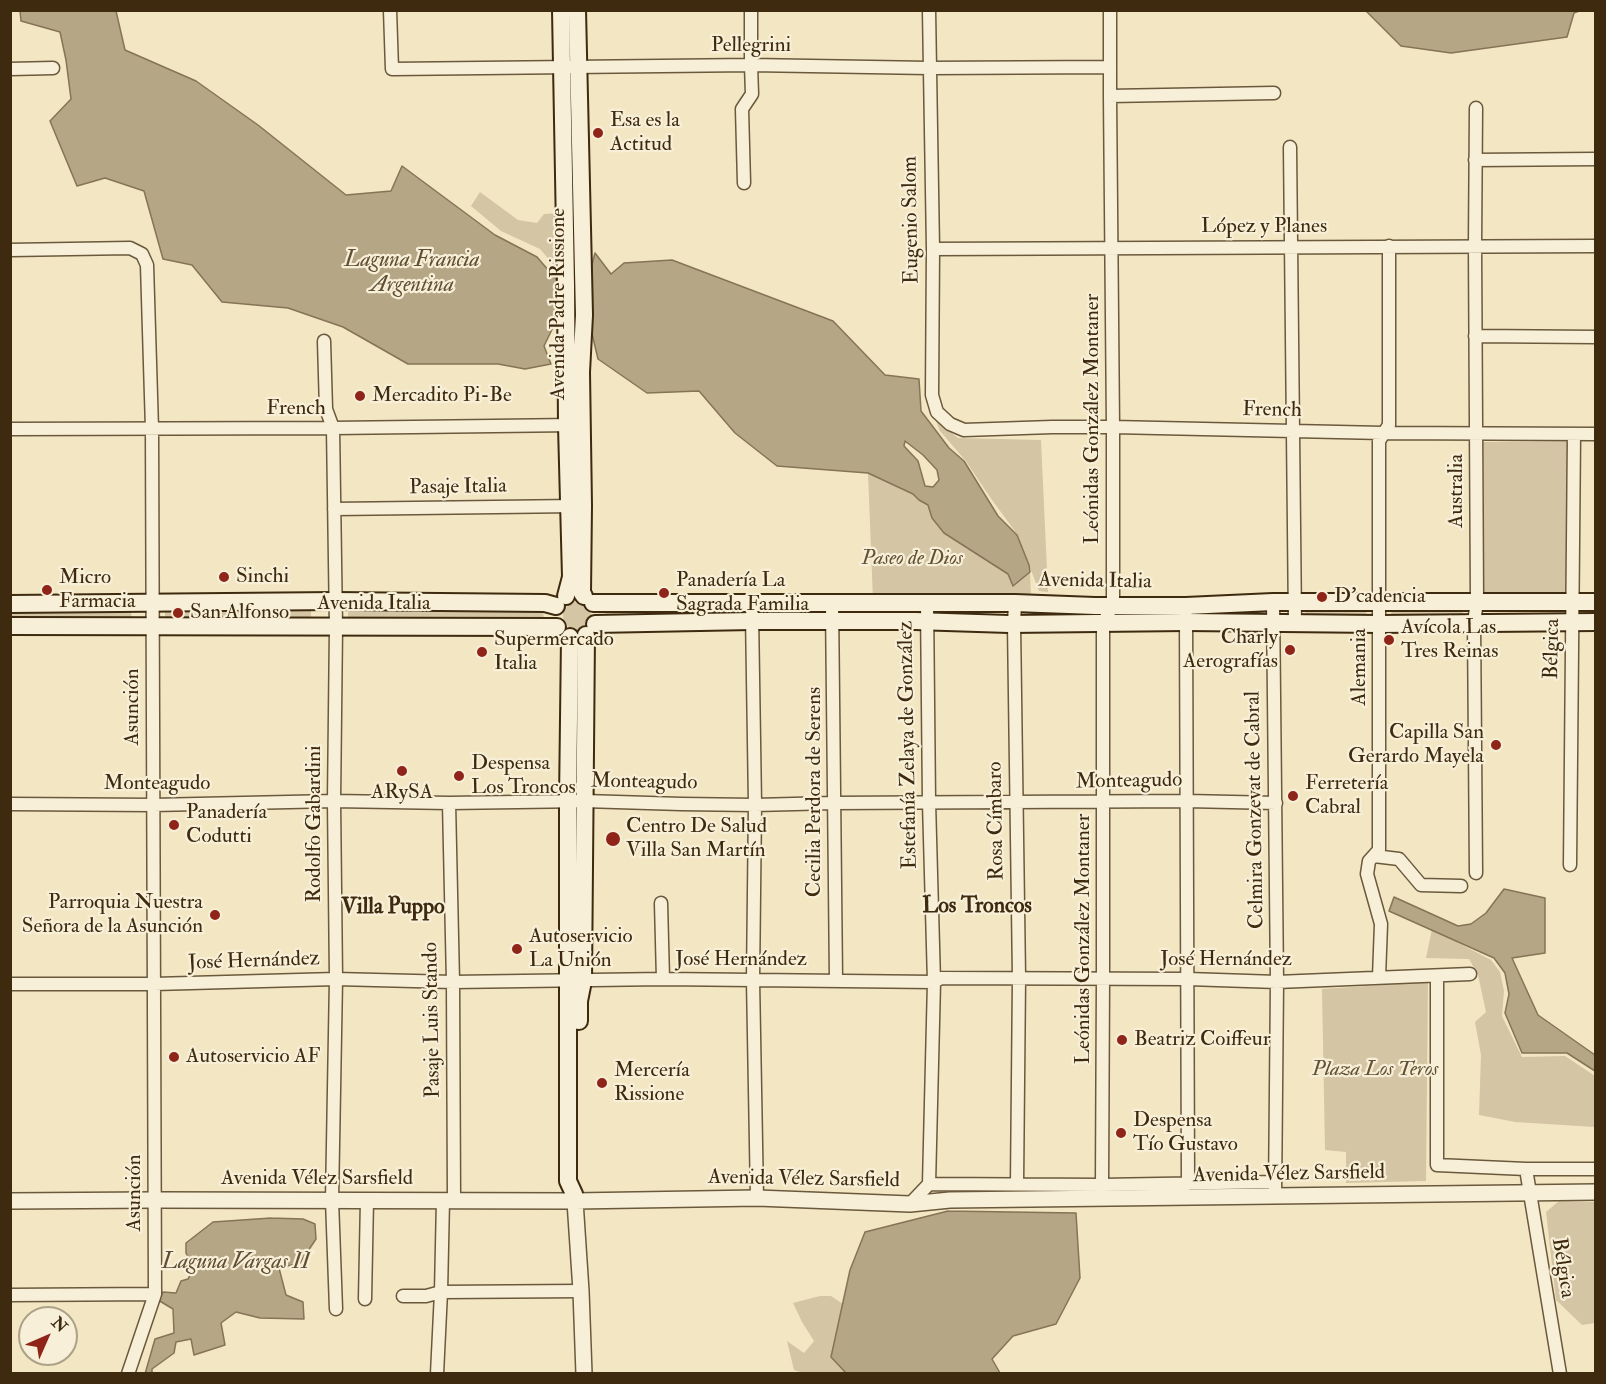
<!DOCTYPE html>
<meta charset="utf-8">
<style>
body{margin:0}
#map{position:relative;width:1606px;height:1384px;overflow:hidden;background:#f3e6c3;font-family:"IM FELL Double Pica",serif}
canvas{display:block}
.frame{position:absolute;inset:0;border:12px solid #3d2a0f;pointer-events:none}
.north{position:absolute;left:18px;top:1306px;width:60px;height:60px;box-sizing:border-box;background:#f7efd8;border:2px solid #ada088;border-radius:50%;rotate:45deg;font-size:16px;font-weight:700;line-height:24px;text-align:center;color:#3d2a0f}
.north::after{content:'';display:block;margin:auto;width:21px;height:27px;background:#8f2418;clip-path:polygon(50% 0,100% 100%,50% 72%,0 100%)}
</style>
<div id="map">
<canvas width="1606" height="1384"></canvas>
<div class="frame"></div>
<div class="north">N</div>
</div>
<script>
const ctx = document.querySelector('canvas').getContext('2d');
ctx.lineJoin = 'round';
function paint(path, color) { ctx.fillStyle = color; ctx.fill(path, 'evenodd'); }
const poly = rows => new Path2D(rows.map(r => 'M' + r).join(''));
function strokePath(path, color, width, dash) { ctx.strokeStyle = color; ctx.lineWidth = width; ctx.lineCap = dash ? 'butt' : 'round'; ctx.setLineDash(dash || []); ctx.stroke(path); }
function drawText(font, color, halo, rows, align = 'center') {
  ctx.font = font + ' "IM FELL Double Pica",serif'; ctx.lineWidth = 4.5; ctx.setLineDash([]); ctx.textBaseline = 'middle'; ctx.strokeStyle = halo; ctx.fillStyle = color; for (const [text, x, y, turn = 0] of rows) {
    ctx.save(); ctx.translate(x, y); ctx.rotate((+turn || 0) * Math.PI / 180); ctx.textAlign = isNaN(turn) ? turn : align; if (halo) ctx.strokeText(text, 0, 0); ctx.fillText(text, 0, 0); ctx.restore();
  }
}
paint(poly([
 [480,192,518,220,537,223,544,214,558,213,559,271,540,249,501,231,471,206],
 [936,421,958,438,1041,440,1048,592,1039,591,1017,534,992,500,965,460,940,431],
 [1567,441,1567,597,1484,597,1483,442],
 [868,473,913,494,919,500,928,505,932,518,944,533,1008,574,1014,585,1030,572,1031,598,873,600],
 '563 616a14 14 0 1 1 28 0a14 14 0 1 1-28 0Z',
 [311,607,311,617,165,619,165,609],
 [348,610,543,610,544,620,348,620],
 [605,610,737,610,737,616,606,620],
 [1306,611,1366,611,1367,615,1366,616,1304,616],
 [1392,611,1462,611,1464,615,1390,616],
 [131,612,132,620,11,621,10,613],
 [1432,929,1491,960,1500,972,1504,991,1502,1016,1522,1057,1565,1056,1595,1076,1595,1127,1515,1122,1479,1115,1481,1055,1475,1022,1486,1012,1478,975,1469,959,1426,958],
 [1428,982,1426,1181,1346,1183,1346,1152,1325,1150,1322,989],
 [1559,1201,1595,1202,1595,1323,1582,1325,1556,1300,1546,1212],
 [820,1296,831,1296,843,1304,831,1357,846,1373,803,1373,794,1370,787,1341,804,1353,814,1341,802,1322,793,1303]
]), '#d4c6a4');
const water = poly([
 [20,11,116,11,125,50,196,81,258,125,346,195,391,191,402,166,495,235,537,257,562,286,588,287,590,272,595,253,611,274,624,263,672,260,833,321,885,375,919,379,921,411,949,448,964,461,998,516,1017,535,1029,565,1030,572,1013,586,1008,574,944,533,932,518,928,505,919,500,913,494,868,473,777,466,735,433,699,391,647,393,598,359,588,317,584,315,558,317,544,346,551,364,525,369,498,364,408,364,343,327,288,308,222,302,192,265,163,259,144,191,105,178,77,186,50,121,71,99,66,60,60,32,21,21,20,11],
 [905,441,923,455,937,470,939,480,933,487,925,486,918,461,904,446,905,441],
 [1366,11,1579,11,1574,13,1567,37,1451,53,1401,46,1366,11],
 [1504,889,1545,898,1545,953,1512,958,1538,1015,1595,1055,1595,1071,1567,1053,1522,1053,1505,1013,1509,994,1505,973,1494,958,1389,911,1394,897,1458,926,1471,924,1486,913,1504,889],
 [948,1211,1076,1213,1080,1278,1056,1324,1013,1336,992,1359,1000,1373,846,1373,831,1357,850,1270,865,1232,948,1211],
 [271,1218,303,1219,315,1224,316,1239,300,1263,279,1268,286,1295,303,1302,304,1319,260,1318,236,1312,221,1323,225,1345,194,1355,191,1339,176,1342,174,1353,152,1369,152,1373,145,1374,155,1339,174,1333,173,1309,158,1300,163,1292,176,1293,181,1281,188,1279,194,1269,186,1253,186,1243,213,1222,271,1218]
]);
paint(water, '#b5a686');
strokePath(water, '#857456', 1.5);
const minor = poly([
 [390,10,392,69,751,65,929,68,1110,67],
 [929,10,933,249,932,395,937,412,950,424,964,430,1052,427,1113,427,1383,433,1596,434],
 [10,69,53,68],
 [1110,96,1274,93],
 [1290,147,1295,622],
 [1475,160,1596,159],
 [744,183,742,109,752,94,751,65,751,10],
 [933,249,1596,246],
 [10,250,130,248,142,254,147,265,152,429,155,1294,128,1374],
 [1475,336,1596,337],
 [324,341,326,409,333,428,336,627,334,801,336,979,332,1200,336,1309],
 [10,429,333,428,574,425],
 [334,509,576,506],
 [1273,602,1277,982,1275,1197],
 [832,603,836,980],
 [1015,603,1014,624,1019,978,1017,1184],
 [752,614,755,805,753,980,757,1198],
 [449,803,453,982,454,1200],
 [10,804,153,805,334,801,449,803,584,801,681,804,755,805,833,803,1187,801,1276,803],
 [1374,856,1399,859,1421,885,1461,886],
 [1570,865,1574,434],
 [1476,873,1474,622,1477,602,1475,246,1476,108],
 [661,903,663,979],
 [1437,976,1437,1165,1526,1169,1596,1169],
 [1379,977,1381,924,1367,874,1369,861,1379,850,1379,441,1389,425,1389,246],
 [10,984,154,984,336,979,453,982,663,979,934,982,941,978,1188,979,1277,982,1470,974],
 [1526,1169,1560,1374],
 [929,1184,1102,1185,1274,1182],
 [1102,1185,1103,979,1103,623,1113,605,1113,427,1110,96,1110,10],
 [1178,1197,1180,1189,1188,1183,1186,616],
 [910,1204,929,1184,934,982,929,802,927,603],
 [10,1295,155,1294],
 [403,1296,426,1296,441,1292,581,1291],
 [365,1299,367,1200],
 [437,1374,441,1292,443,1200]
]);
const tertiary = poly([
 [10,1201,155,1200,575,1201,757,1198,910,1204,950,1200,1596,1192],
 [575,1201,581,1291,584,1374]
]);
const secondary = poly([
 [561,10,566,285,567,426,571,577,566,596],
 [577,10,584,315,581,372,583,506,582,593,584,596],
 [593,603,1015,603,1095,606,1186,606,1273,602,1596,602],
 [10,604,335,601,545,603,556,606],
 [595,624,752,621,915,621,1009,624,1186,622,1379,624,1596,622],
 [10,626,557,627],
 [570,637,568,801,568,1181,574,1194,575,1201],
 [579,1021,579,1001,583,981,586,635]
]);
strokePath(minor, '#6a593c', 15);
strokePath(tertiary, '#6a593c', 18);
strokePath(secondary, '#3d2a0f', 20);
strokePath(minor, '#f7efd8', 12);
strokePath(tertiary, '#f7efd8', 15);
strokePath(secondary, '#f7efd8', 16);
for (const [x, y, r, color] of [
 [598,133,6,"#8f2418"],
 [360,396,6,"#8f2418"],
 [224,577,6,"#8f2418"],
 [47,590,6,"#8f2418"],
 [664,593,6,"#8f2418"],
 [1322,597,6,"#8f2418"],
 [178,613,6,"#8f2418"],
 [1389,640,6,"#8f2418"],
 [1290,650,6,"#8f2418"],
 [482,652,6,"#8f2418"],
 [1496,745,6,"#8f2418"],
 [402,771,6,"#8f2418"],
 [459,776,6,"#8f2418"],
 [1293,796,6,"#8f2418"],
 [174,825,6,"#8f2418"],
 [613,839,8,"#8f2418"],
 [215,915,6,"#8f2418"],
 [517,949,6,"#8f2418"],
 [1122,1040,6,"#8f2418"],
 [174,1057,6,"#8f2418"],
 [602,1083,6,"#8f2418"],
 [1121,1133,6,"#8f2418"]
]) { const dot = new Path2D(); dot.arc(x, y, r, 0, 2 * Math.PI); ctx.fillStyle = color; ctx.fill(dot); strokePath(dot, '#f7efd8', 2); }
drawText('21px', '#3d2a0f', '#f7efd8', [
 ["Pellegrini",751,46],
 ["Eugenio Salom",912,220,-91],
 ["López y Planes",1264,227],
 ["Avenida Padre Rissione",559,304,-90],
 ["French",296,409],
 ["French",1272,411,1],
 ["Leónidas González Montaner",1093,419,-90],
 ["Pasaje Italia",458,488,-1],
 ["Australia",1457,491,-90],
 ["Avenida Italia",1095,582,1],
 ["Avenida Italia",374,604],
 ["Bélgica",1553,649,-89],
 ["Alemania",1360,667,-90],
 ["Asunción",133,707,-90],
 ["Estefanía Zelaya de González",909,745,-91],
 ["Monteagudo",1129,782,-1],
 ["Monteagudo",644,783,1],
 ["Monteagudo",157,784],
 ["Cecilia Perdora de Serens",815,792,-90],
 ["Celmira Gonzevat de Cabral",1256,810,-91],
 ["Rosa Címbaro",997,821,-91],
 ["Rodolfo Gabardini",315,824,-90],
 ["Leónidas González Montaner",1084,939,-90],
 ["José Hernández",741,960],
 ["José Hernández",1226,960],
 ["José Hernández",254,962,-2],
 ["Pasaje Luis Stando",433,1020,-91],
 ["Avenida Vélez Sarsfield",1289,1175,-1],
 ["Avenida Vélez Sarsfield",317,1179],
 ["Avenida Vélez Sarsfield",804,1180,1],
 ["Asunción",135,1193,-90],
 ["Bélgica",1562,1268,81]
]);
drawText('21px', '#3d2a0f', '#f7efd8', [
 ["Esa es la",610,121],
 ["Actitud",610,145],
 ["Mercadito Pi-Be",372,396],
 ["Sinchi",236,577],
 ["Micro",59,578],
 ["Farmacia",59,602],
 ["Panadería La",676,581],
 ["Sagrada Familia",676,605],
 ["D'cadencia",1334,597],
 ["San Alfonso",190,613],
 ["Avícola Las",1401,628],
 ["Tres Reinas",1401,652],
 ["Charly",1278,638,"right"],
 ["Aerografías",1278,662,"right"],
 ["Supermercado",494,640],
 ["Italia",494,664],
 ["Capilla San",1484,733,"right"],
 ["Gerardo Mayela",1484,757,"right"],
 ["Despensa",471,764],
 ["Los Troncos",471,788],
 ["Ferretería",1305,784],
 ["Cabral",1305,808],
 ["ARySA",402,793,"center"],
 ["Panadería",186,813],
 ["Codutti",186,837],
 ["Centro De Salud",626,827],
 ["Villa San Martín",626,851],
 ["Parroquia Nuestra",203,903,"right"],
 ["Señora de la Asunción",203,927,"right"],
 ["Autoservicio",529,937],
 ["La Unión",529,961],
 ["Beatriz Coiffeur",1134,1040],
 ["Autoservicio AF",186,1057],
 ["Mercería",614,1071],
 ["Rissione",614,1095],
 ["Despensa",1133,1121],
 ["Tío Gustavo",1133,1145]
], 'left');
drawText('italic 21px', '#635134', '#f7efd8', [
 ["Paseo de Dios",912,559],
 ["Plaza Los Teros",1375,1070]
]);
drawText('italic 22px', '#614f33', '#f7efd8', [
 ["Laguna Francia",412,261],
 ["Argentina",412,286],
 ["Laguna Vargas II",236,1263]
]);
drawText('bold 22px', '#3d2a0f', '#f7efd8', [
 ["Los Troncos",977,907],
 ["Villa Puppo",393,908]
]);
</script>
